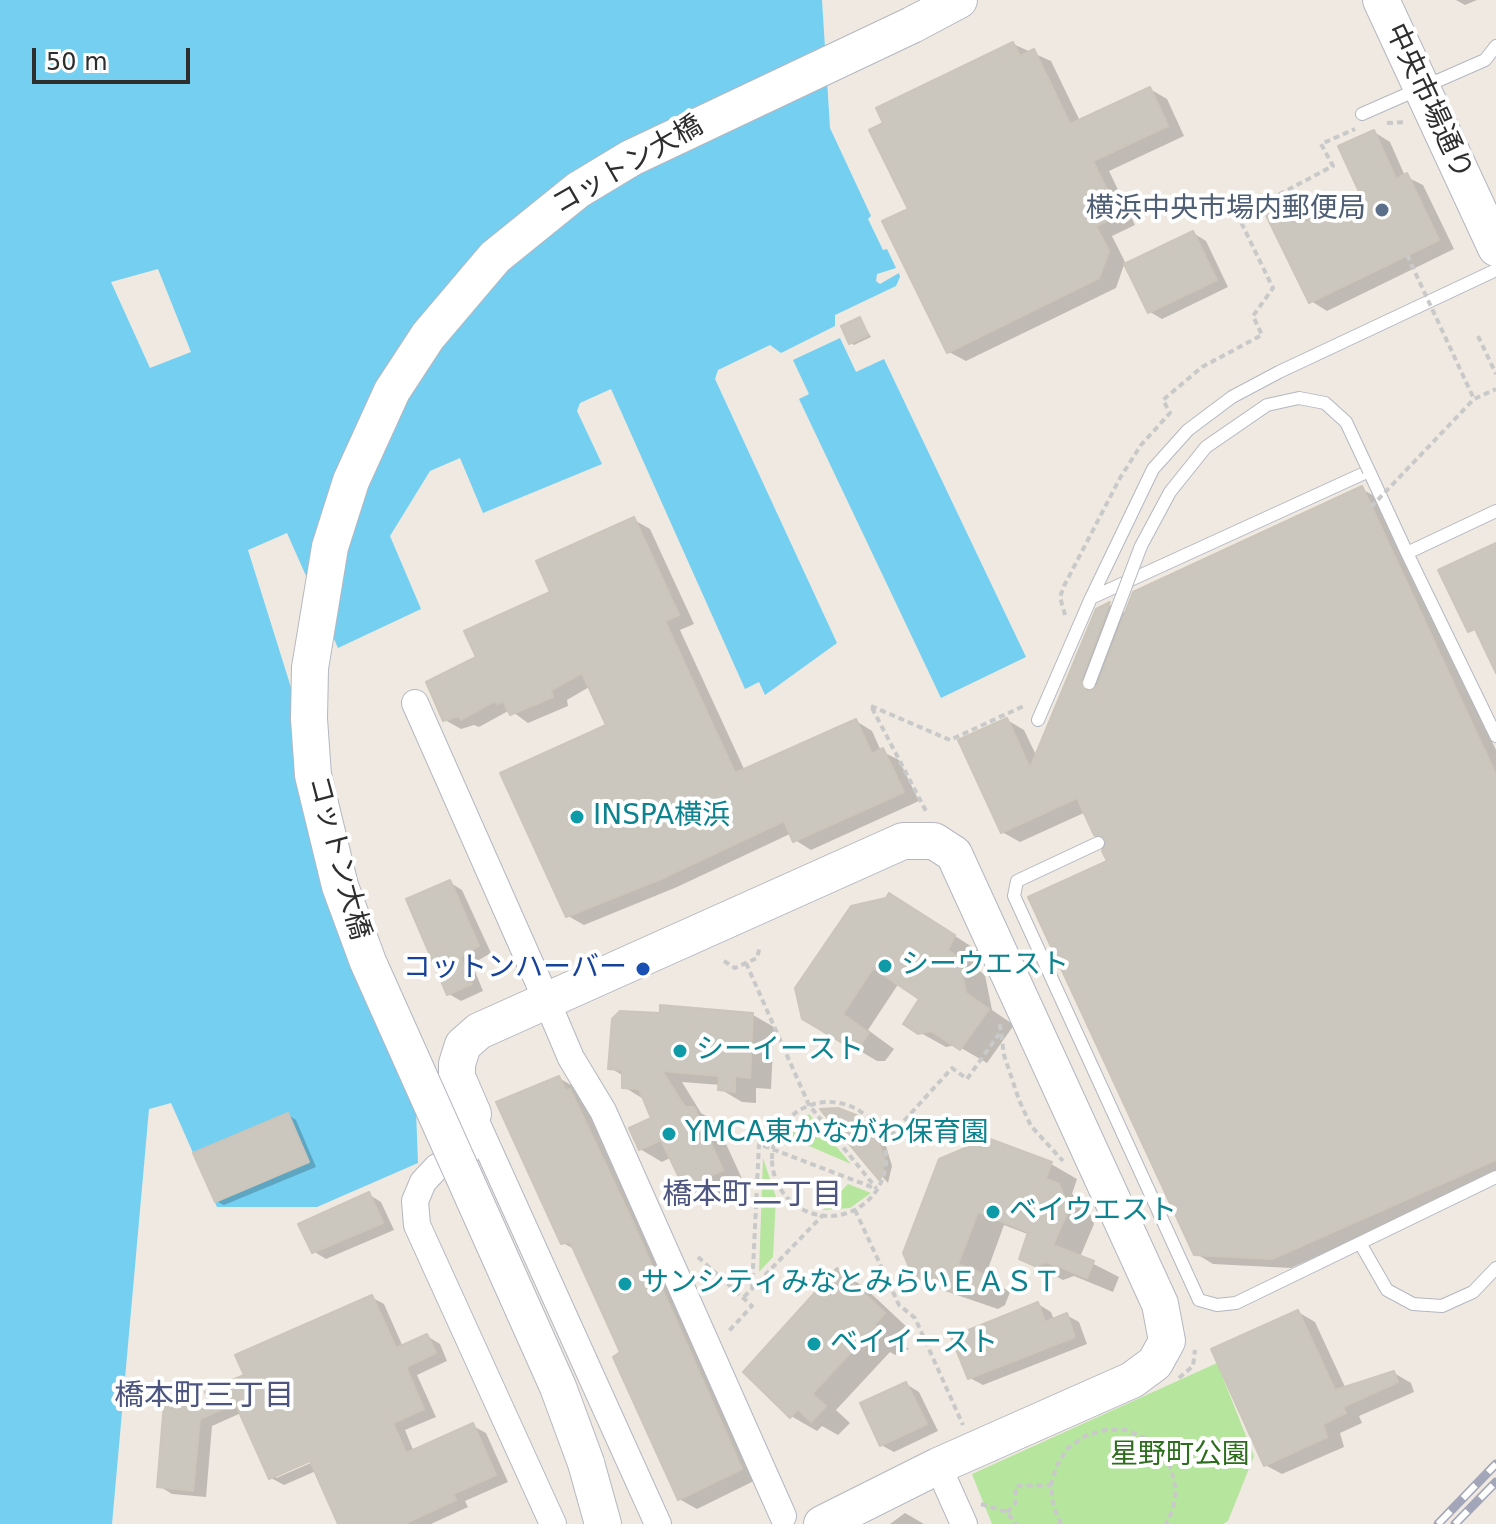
<!DOCTYPE html>
<meta charset="utf-8">
<style>
body{margin:0}
#map{position:relative;width:1496px;height:1524px;overflow:hidden;background:#efe9e1;font-family:"DejaVu Sans",sans-serif}
canvas{display:block}
.scale{position:absolute;left:32px;top:48px;width:158px;height:36px;box-sizing:border-box;border:4px solid #2e2e2e;border-top:0;padding-left:10px;font-size:24px;line-height:28px;white-space:nowrap;color:#2e2e2e;-webkit-text-stroke:6px #fff;paint-order:stroke}
</style>
<div id="map">
<canvas width="1496" height="1524"></canvas>
<div class="scale">50 m</div>
</div>
<script>
const ctx = document.querySelector('canvas').getContext('2d');
ctx.lineJoin = 'round';
function paint(path, color) { ctx.fillStyle = color; ctx.fill(path, 'evenodd'); }
const poly = rows => new Path2D(rows.map(r => 'M' + r).join(''));
function strokePath(path, color, width, dash) { ctx.strokeStyle = color; ctx.lineWidth = width; ctx.lineCap = dash ? 'butt' : 'round'; ctx.setLineDash(dash || []); ctx.stroke(path); }
function drawText(font, color, halo, rows, align = 'center') {
  ctx.font = font + ' "DejaVu Sans","Noto Sans JP",sans-serif'; ctx.lineWidth = 8; ctx.setLineDash([]); ctx.textBaseline = 'middle'; ctx.strokeStyle = halo; ctx.fillStyle = color; for (const [text, x, y, turn = 0] of rows) {
    ctx.save(); ctx.translate(x, y); ctx.rotate((+turn || 0) * Math.PI / 180); ctx.textAlign = isNaN(turn) ? turn : align; if (halo) ctx.strokeText(text, 0, 0); ctx.fillText(text, 0, 0); ctx.restore();
  }
}
paint(poly([
 [809,1114,851,1164,786,1136],
 [763,1158,776,1197,773,1257,759,1272],
 [848,1184,871,1193,850,1208,823,1210],
 [1217,1363,1254,1456,1228,1521,1223,1524,992,1524,972,1474]
]), '#b6e59e');
paint(poly([
 [0,0,822,0,830,128,871,216,868,219,883,250,887,249,896,268,877,274,876,281,880,284,899,273,900,277,896,286,835,315,835,326,781,353,770,345,718,370,715,379,837,643,765,695,759,682,745,689,611,389,580,403,577,411,602,464,483,513,460,458,430,471,390,536,421,609,338,648,287,533,248,550,415,1084,418,1163,317,1207,217,1207,171,1103,149,1109,112,1524,0,1524],
 [158,269,191,352,150,368,111,282],
 [840,338,856,372,884,359,1026,657,941,698,799,399,809,394,793,360]
]), '#75cff0');
paint(poly([
 [1456,0,1477,0,1465,5],
 [1013,44,1051,61,1080,121,1150,89,1167,99,1184,136,1109,171,1135,225,1112,236,1125,262,1116,288,966,361,949,352,911,210],
 [1374,132,1390,142,1405,176,1423,185,1454,249,1327,311,1311,301,1292,200,1308,210,1313,221,1363,197],
 [1193,233,1206,241,1228,287,1162,319,1150,312],
 [860,319,871,337,854,345,851,343],
 [1362,489,1379,499,1496,750,1496,1176,1291,1268,1213,1264,1195,1253,1110,862,1108,840,1086,812,1020,842,1002,832,1007,720,1024,730,1037,757,1098,610,1110,605,1127,614],
 [634,520,650,529,694,624,680,630,745,771,856,721,872,731,881,751,899,760,919,801,811,850,795,840,792,833,677,887,584,925,568,916,609,726,591,686,567,700,568,706,528,723,510,710,479,727,474,725,461,729,445,720,479,658],
 [449,882,462,890,491,953,472,964,483,991,461,1001,449,994],
 [916,911,980,952,973,966,985,975,992,1010,1014,1025,987,1063,956,1045,946,1047,919,1032,922,998,899,983,868,1030,894,1049,885,1061,877,1061,803,1017],
 [753,1015,774,1027,771,1089,756,1088,756,1103,742,1102,720,1089,721,1085,682,1082,701,1113,716,1122,744,1183,707,1199,685,1187,672,1157,662,1162,640,1149,654,1119,645,1100,624,1087,624,1076,610,1068],
 [559,1078,576,1088,587,1102,758,1479,697,1509,679,1499,623,1353,576,1250,563,1243],
 [824,1111,852,1113,883,1136,892,1166,888,1183],
 [288,1115,296,1120,316,1167,224,1205,216,1201],
 [1051,1164,1077,1179,1072,1194,1085,1201,1094,1224,1080,1257,1119,1277,1113,1292,1074,1276,1063,1280,1022,1258,1030,1235,1004,1225,985,1277,1010,1292,1005,1305,998,1309,942,1290,915,1274,905,1253],
 [368,1194,381,1202,394,1230,326,1259,313,1251],
 [837,1271,863,1286,910,1330,899,1341,909,1349,895,1355,890,1352,836,1410,850,1423,838,1435,822,1426,817,1431,791,1416],
 [371,1297,384,1304,403,1347,427,1336,440,1344,447,1361,417,1375,436,1417,405,1430,414,1452,473,1426,486,1433,508,1482,465,1501,468,1507,431,1524,341,1524,316,1471,284,1485,271,1478,241,1413,212,1426,206,1497,172,1494,159,1486,166,1405,215,1409,246,1376],
 [318,1455,320,1459,276,1478,276,1474],
 [1038,1304,1051,1312,1054,1320,1066,1315,1079,1322,1087,1344,983,1385,970,1378],
 [1298,1312,1315,1322,1346,1389,1394,1373,1411,1383,1414,1392,1359,1416,1362,1423,1340,1433,1344,1447,1282,1474,1265,1465],
 [906,1384,919,1392,938,1431,894,1452,881,1445],
 [905,1513,924,1524,890,1524]
]), '#0003');
const building = poly([
 [1013,42,1020,56,1034,49,1070,124,1150,87,1168,126,1093,161,1119,215,1096,226,1109,251,1099,278,947,353,882,221,908,209,869,130,883,123,876,108,1013,42],
 [1374,130,1396,179,1407,173,1439,240,1309,303,1264,211,1292,198,1304,223,1361,196,1338,146,1374,130],
 [1193,231,1217,280,1148,313,1124,264,1193,231],
 [860,317,868,335,849,344,841,326,860,317],
 [1362,486,1496,775,1496,1160,1272,1259,1194,1255,1028,897,1107,861,1102,851,1106,840,1094,835,1077,798,1001,833,958,740,1007,718,1030,768,1096,609,1110,602,1081,680,1087,692,1097,686,1133,592,1362,486],
 [634,517,679,615,665,621,735,773,856,719,872,754,883,748,904,792,793,842,784,821,661,879,566,917,500,773,606,725,582,673,551,690,553,697,510,715,503,701,497,704,495,701,461,720,459,716,443,721,426,682,476,657,464,631,550,592,536,561,634,517],
 [1496,543,1496,673,1475,629,1468,632,1438,570,1496,543],
 [450,880,479,946,460,957,472,984,447,995,406,899,450,880],
 [889,893,955,935,948,950,959,958,966,993,989,1009,960,1050,931,1031,918,1034,903,1024,919,999,873,968,843,1014,869,1033,859,1047,849,1047,802,1019,795,988,851,906,886,898,889,893],
 [660,1005,753,1013,750,1078,735,1076,735,1092,718,1090,719,1076,662,1071,685,1107,694,1107,723,1170,684,1188,661,1140,639,1150,629,1128,651,1118,639,1089,622,1088,622,1070,608,1069,612,1019,620,1011,660,1013,660,1005],
 [559,1076,566,1091,570,1089,630,1216,742,1469,678,1500,613,1357,620,1352,570,1242,561,1244,496,1102,559,1076],
 [838,1108,864,1118,875,1130,885,1161,880,1181,820,1109,838,1108],
 [288,1113,309,1162,215,1202,193,1153,288,1113],
 [974,1133,1052,1162,1046,1179,1059,1184,1069,1208,1053,1245,1094,1261,1087,1278,1047,1262,1035,1266,1019,1259,1028,1232,978,1212,958,1264,985,1275,979,1291,970,1295,953,1289,952,1292,913,1276,903,1253,939,1159,970,1146,974,1133],
 [369,1192,383,1223,312,1253,298,1224,369,1192],
 [837,1268,885,1313,874,1325,885,1333,867,1341,864,1338,812,1394,826,1406,811,1422,798,1409,790,1418,743,1372,837,1268],
 [372,1295,396,1348,427,1334,436,1353,406,1367,424,1409,393,1423,406,1453,473,1423,496,1475,453,1494,456,1500,404,1524,338,1524,310,1461,269,1479,235,1403,200,1419,193,1491,157,1487,164,1403,212,1407,205,1392,244,1375,235,1355,372,1295],
 [1038,1302,1045,1322,1067,1313,1075,1337,968,1379,951,1337,1038,1302],
 [1298,1310,1335,1390,1394,1371,1398,1382,1343,1407,1346,1413,1323,1424,1327,1437,1264,1466,1211,1349,1298,1310],
 [906,1382,927,1424,880,1446,860,1403,906,1382]
]);
paint(building, '#cbc7bf');
strokePath(building, '#cbc5ba', 2);
const lane = poly([
 [1362,114,1485,60,1496,46],
 [1496,511,1407,553,1496,736],
 [1407,553,1369,471,1091,598,1153,469,1188,430,1232,397,1279,372,1496,270],
 [1038,720,1091,598],
 [1098,843,1017,881,1014,896,1199,1300,1217,1305,1236,1303,1496,1177],
 [1360,1243,1387,1290,1413,1304,1442,1306,1473,1292,1496,1268]
]);
const street = poly([
 [415,703,542,990],
 [554,1018,571,1058,603,1111,783,1516],
 [473,1114,474,1133,466,1154,437,1167,423,1182,415,1201,417,1225,553,1524],
 [474,1117,658,1524],
 [938,1466,964,1524]
]);
const secondary = poly([
 [1381,0,1496,248],
 [912,25,959,0],
 [473,1114,457,1077,457,1064,463,1045,479,1031,903,841,934,841,954,854,1160,1304,1167,1341,1155,1363,1132,1380,938,1466,822,1524],
 [586,1463,603,1524]
]);
strokePath(lane, '#b4b7c1', 14);
strokePath(street, '#b4b7c1', 28);
strokePath(secondary, '#b4b7c1', 38);
strokePath(poly([
 [1387,123,1406,122],
 [1478,336,1496,374],
 [1065,615,1060,597,1064,586,1120,478,1141,445,1170,413,1163,400,1202,367,1262,335,1253,316,1273,288,1238,216,1333,166,1321,144,1355,129],
 [871,706,950,740,1026,705],
 [872,708,927,813],
 [724,961,735,968,757,958,760,946],
 [746,963,809,1105,876,1188],
 [1000,1024,1004,1055,1019,1100,1031,1126,1063,1161],
 '772 1159a57 57 0 1 1 114 0a57 57 0 1 1-114 0Z',
 [884,1143,952,1068,967,1079,999,1034],
 [855,1210,899,1305,915,1318,963,1425],
 [698,1257,752,1306,727,1333],
 [752,1289,759,1144,877,1189],
 [744,1297,823,1215],
 [1179,1378,1193,1366,1195,1350],
 [981,1504,1007,1512,1016,1524],
 [1007,1512,1015,1504,1016,1486,1051,1485],
 [1061,1524,1053,1505,1051,1485,1057,1465,1068,1448,1085,1436,1105,1430,1126,1430,1145,1438,1161,1451,1171,1469,1176,1490,1173,1509,1166,1524]
]), '#c9c9c9', 4, [6, 4]);
strokePath(lane, '#fff', 12);
strokePath(street, '#fff', 26);
strokePath(secondary, '#fff', 36);
const rail = poly([
 [1438,1524,1496,1464],
 [1455,1524,1496,1482]
]);
strokePath(rail, '#a3a6b8', 9);
strokePath(rail, '#fff', 6, [18]);
const laneBridge = poly([
 [1089,683,1141,546,1170,492,1206,447,1267,405,1299,398,1325,403,1346,422,1369,471]
]);
const secondaryBridge = poly([
 [586,1463,558,1387,368,962,340,886,313,775,309,719,310,668,330,547,351,481,392,391,428,336,495,257,578,190,631,158,912,25]
]);
strokePath(laneBridge, '#b4b7c1', 14, []);
strokePath(secondaryBridge, '#b4b7c1', 38, []);
strokePath(poly([
 [1407,255,1474,399],
 [1371,507,1474,399,1496,389]
]), '#c9c9c9', 4, [6, 4]);
strokePath(laneBridge, '#fff', 12);
strokePath(secondaryBridge, '#fff', 36);
for (const [x, y, r, color] of [
 [1382,210,8,"#5c6f8a"],
 [577,817,8,"#0f9aa8"],
 [885,966,8,"#0f9aa8"],
 [643,969,8,"#1a4fb4"],
 [680,1051,8,"#0f9aa8"],
 [669,1134,8,"#0f9aa8"],
 [993,1212,8,"#0f9aa8"],
 [625,1284,8,"#0f9aa8"],
 [814,1344,8,"#0f9aa8"]
]) { const dot = new Path2D(); dot.arc(x, y, r, 0, 2 * Math.PI); ctx.fillStyle = color; ctx.fill(dot); strokePath(dot, '#fff', 3); }
drawText('28px', '#2e2e2e', '#fff', [
 ["中央市場通り",1428,102,65],
 ["コットン大橋",628,166,-30],
 ["コットン大橋",338,858,75]
]);
drawText('28px', '#4e5e75', '#fff', [
 ["横浜中央市場内郵便局",1366,210]
], 'right');
drawText('28px', '#0d838f', '#fff', [
 ["INSPA横浜",593,817],
 ["シーウエスト",901,966],
 ["シーイースト",696,1051],
 ["YMCA東かながわ保育園",685,1134],
 ["ベイウエスト",1009,1212],
 ["サンシティみなとみらいＥＡＳＴ",641,1284],
 ["ベイイースト",830,1344]
], 'left');
drawText('28px', '#164399', '#fff', [
 ["コットンハーバー",627,969]
], 'right');
drawText('28px', '#2c6e1b', '#fff', [
 ["星野町公園",1180,1456]
]);
drawText('30px', '#4d5680', '#fff', [
 ["橋本町二丁目",752,1196],
 ["橋本町三丁目",204,1397]
]);
</script>
